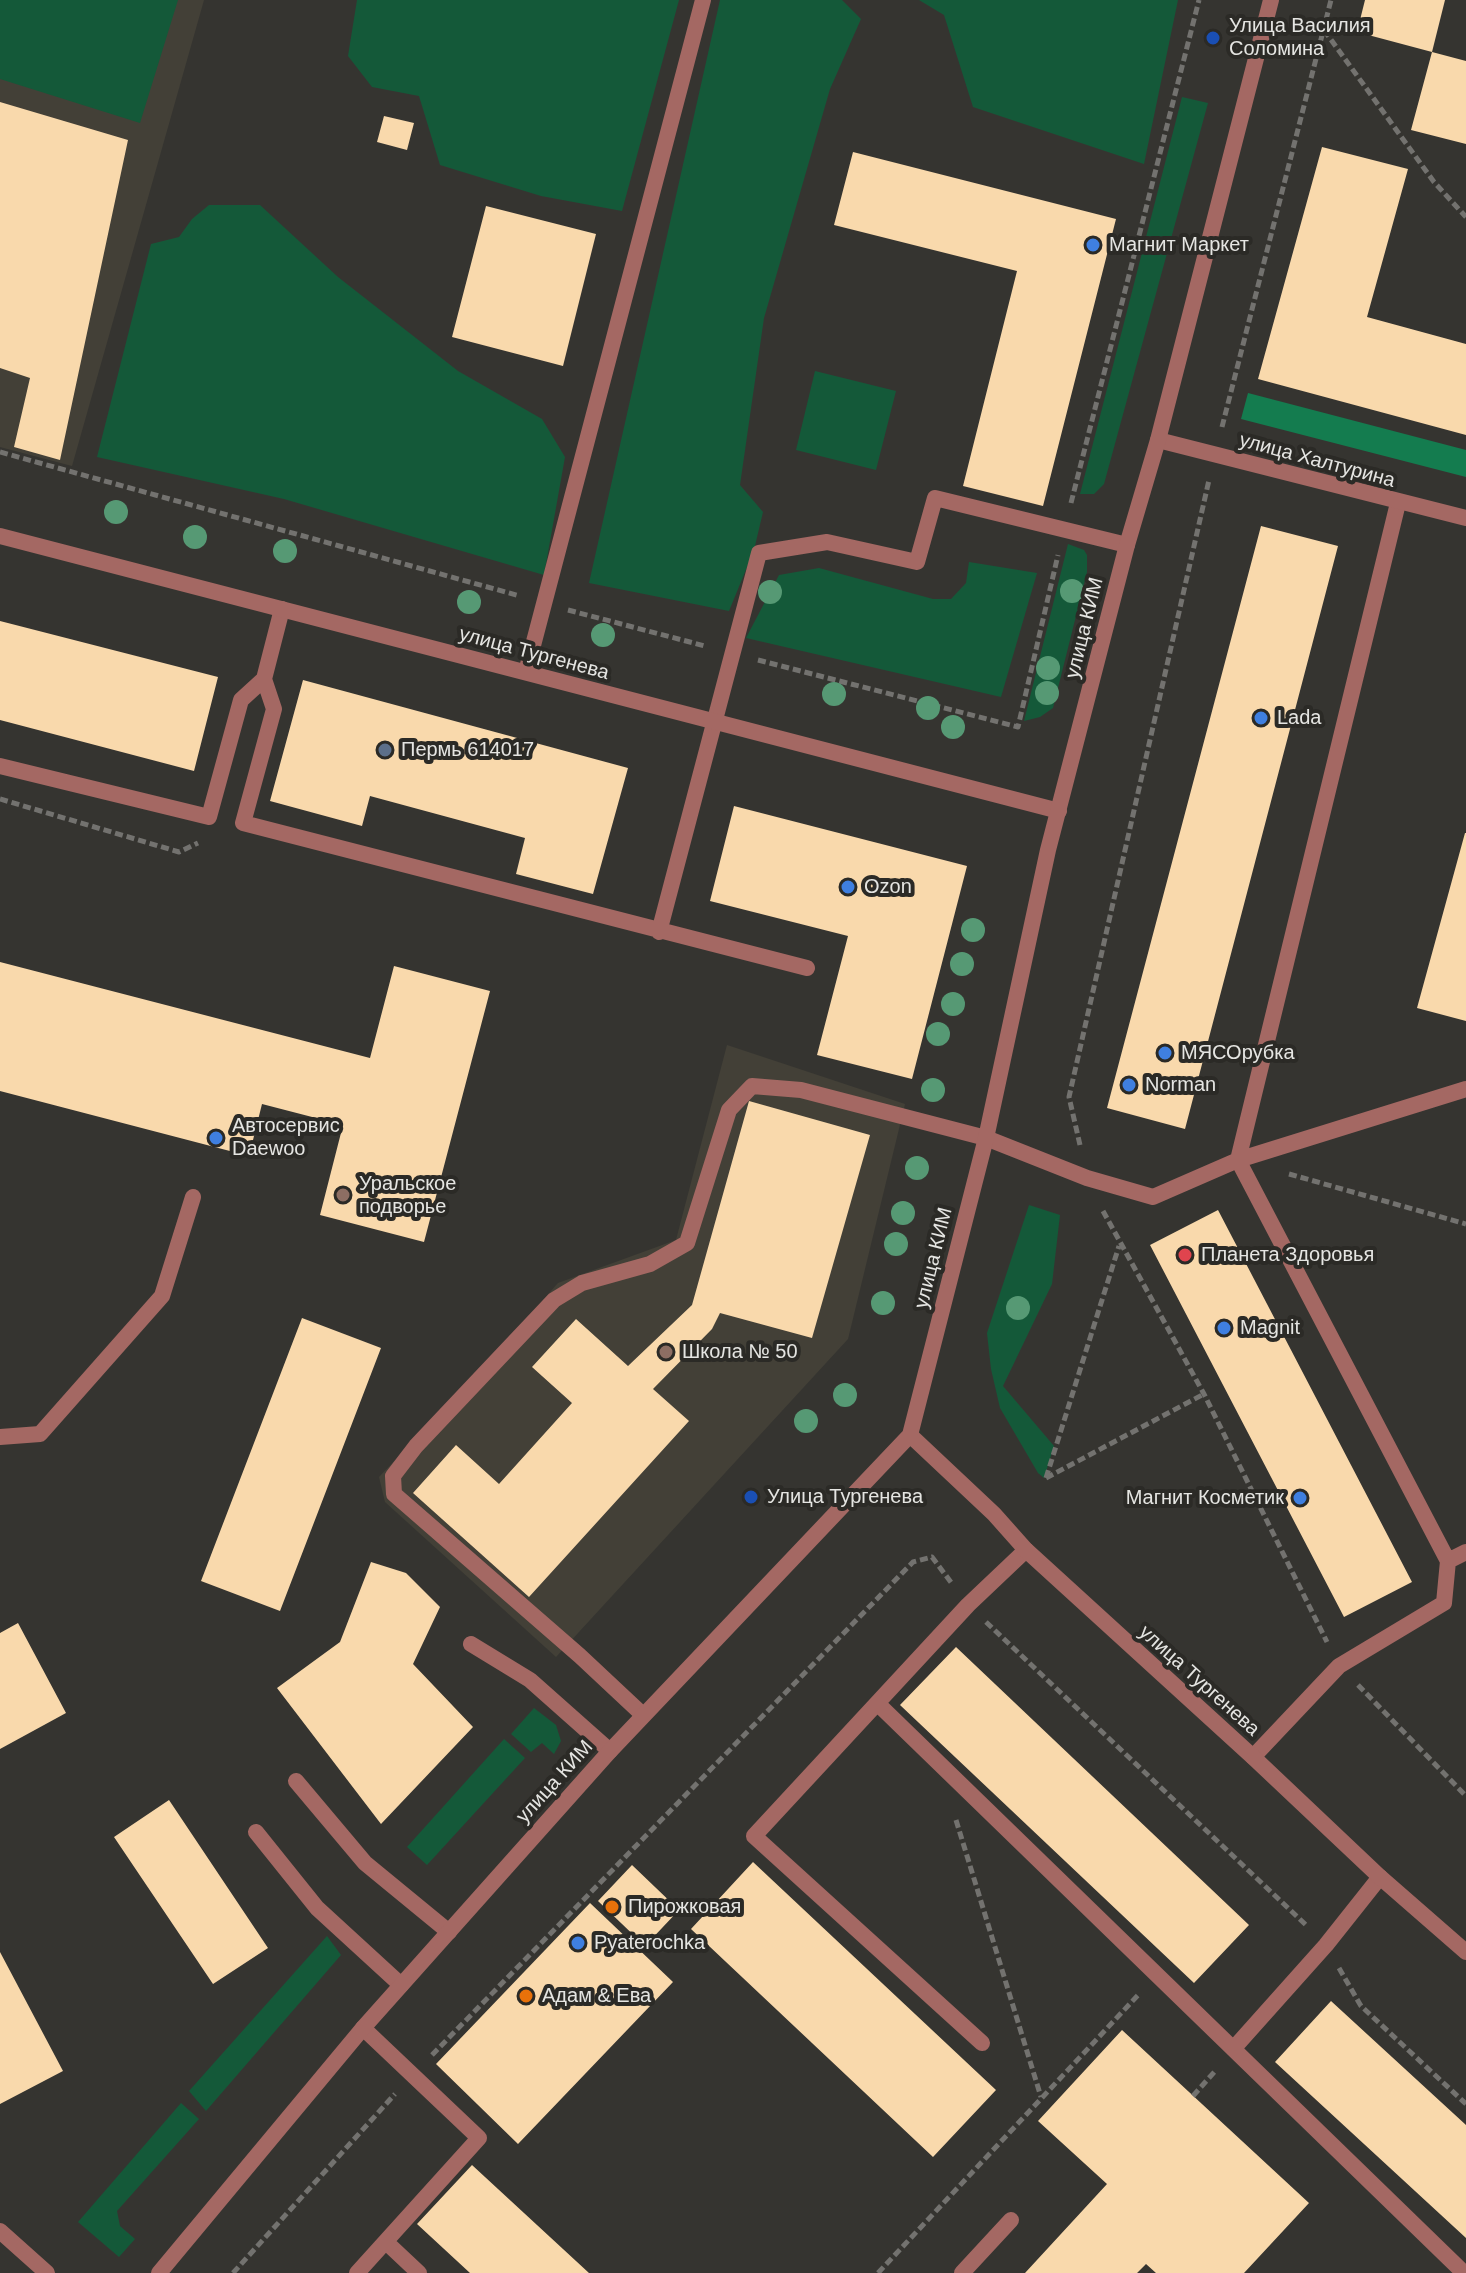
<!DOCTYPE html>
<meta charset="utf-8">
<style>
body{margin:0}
canvas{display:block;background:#353430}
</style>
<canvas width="1466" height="2273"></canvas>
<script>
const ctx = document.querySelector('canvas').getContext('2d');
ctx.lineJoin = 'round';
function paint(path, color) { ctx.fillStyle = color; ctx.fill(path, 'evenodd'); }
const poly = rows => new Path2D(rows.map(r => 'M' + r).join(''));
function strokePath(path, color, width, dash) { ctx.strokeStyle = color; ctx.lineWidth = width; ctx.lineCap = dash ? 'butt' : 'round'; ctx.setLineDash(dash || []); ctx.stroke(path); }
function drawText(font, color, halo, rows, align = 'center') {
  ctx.font = font + ' Helvetica,sans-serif'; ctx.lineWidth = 8; ctx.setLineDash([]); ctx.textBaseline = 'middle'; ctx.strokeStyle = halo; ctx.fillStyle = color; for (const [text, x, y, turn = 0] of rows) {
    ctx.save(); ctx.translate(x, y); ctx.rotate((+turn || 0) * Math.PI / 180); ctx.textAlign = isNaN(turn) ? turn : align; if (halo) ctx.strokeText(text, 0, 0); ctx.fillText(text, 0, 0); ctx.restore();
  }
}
paint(poly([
 [0,0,204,0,72,466,0,447],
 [727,1045,905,1104,848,1339,556,1657,385,1502,379,1477,485,1366,558,1283,676,1240]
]), '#434037');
paint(poly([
 [0,0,178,0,140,123,0,79],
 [357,0,679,0,622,211,541,196,440,165,419,96,372,87,348,56],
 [720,0,842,0,861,19,830,89,764,318,740,485,763,512,754,550,729,611,589,583],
 [919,0,1178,0,1144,164,973,107,944,15],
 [1182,97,1208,103,1104,484,1094,494,1080,494],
 [209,205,260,205,338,277,458,371,542,419,565,457,544,575,284,499,97,457,151,244,179,237,192,219],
 [815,371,896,391,876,470,796,450],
 [1068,544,1084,550,1087,555,1087,572,1053,708,1040,717,1024,721],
 [969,562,1037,573,1001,697,746,638,779,575,819,568,933,599,951,599,966,583],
 [1029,1205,1060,1215,1052,1284,1003,1386,1054,1446,1044,1478,1038,1473,1000,1408,991,1369,987,1333],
 [534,1708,556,1725,561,1741,554,1754,542,1743,531,1752,511,1734],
 [504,1739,525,1758,427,1865,407,1847],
 [327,1936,341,1955,206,2111,189,2091],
 [181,2103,199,2119,117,2211,120,2226,135,2239,119,2257,78,2222]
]), '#145939');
paint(poly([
 [1248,393,1466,450,1466,477,1241,419]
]), '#147c4f');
paint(poly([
 [1365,0,1445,0,1432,52,1357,32],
 [1432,52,1466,61,1466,144,1411,130],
 [0,102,128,140,60,460,14,447,30,378,0,368],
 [384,116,414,123,407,150,377,142],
 [1322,147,1408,169,1367,317,1466,344,1466,435,1258,379],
 [853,152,1116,219,1043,506,963,486,1017,271,834,225],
 [486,206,596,234,563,366,452,337],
 [1261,526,1338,546,1185,1129,1107,1108],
 [0,621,218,677,194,771,0,720],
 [303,680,628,768,593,894,516,874,525,838,370,796,362,826,270,801],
 [734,806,967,866,912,1079,817,1055,848,936,710,901],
 [1465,833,1466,833,1466,1021,1417,1008],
 [0,962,370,1058,394,966,490,991,424,1242,320,1215,343,1125,262,1104,249,1156,0,1091],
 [749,1101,870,1135,812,1338,720,1313,712,1329,653,1389,689,1421,529,1597,413,1493,456,1445,499,1484,572,1403,532,1367,576,1319,628,1366,692,1305],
 [1218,1210,1412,1582,1344,1617,1150,1245],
 [302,1318,381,1348,280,1611,201,1581],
 [371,1562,406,1573,440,1607,413,1664,473,1727,381,1824,277,1688,340,1642],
 [18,1623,66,1713,0,1749,0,1633],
 [956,1647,1249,1925,1194,1983,900,1705],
 [169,1800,268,1948,213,1984,114,1837],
 [753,1862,996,2090,933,2157,691,1929],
 [632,1865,679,1910,645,1946,598,1901],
 [590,1903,673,1982,518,2144,436,2064],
 [0,1952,63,2071,0,2104],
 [1331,2001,1466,2125,1466,2238,1275,2062],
 [1122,2030,1309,2203,1244,2273,1156,2273,1146,2264,1137,2273,1025,2273,1107,2184,1038,2121],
 [472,2165,589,2273,470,2273,417,2224]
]), '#f9d9ac');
strokePath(poly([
 [1324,30,1434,182,1466,217],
 [1222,427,1331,0],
 [0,452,520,596],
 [1071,503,1199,0],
 [568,610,705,646],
 [758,660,1018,727,1058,555],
 [0,799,179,852,198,843],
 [1080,1145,1069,1097,1209,480],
 [1289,1174,1466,1224],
 [1103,1211,1204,1394,1327,1642],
 [1046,1478,1119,1246],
 [1046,1478,1204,1394],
 [986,1622,1307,1926],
 [1358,1685,1466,1796],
 [956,1820,1041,2097],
 [1339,1968,1361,2006,1466,2104],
 [432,2055,913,1562,932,1557,953,1585],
 [1193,2096,1216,2070],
 [233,2273,395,2094],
 [878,2273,1140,1993]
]), '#73726f', 5, [8, 4]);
strokePath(poly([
 [1398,503,1238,1160,1448,1561],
 [282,609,264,679,274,709,243,823,807,968],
 [526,672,703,0],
 [0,766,209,817,241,700,264,679],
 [659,932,759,553,827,542,917,562,935,498,1127,545],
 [0,1437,40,1434,162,1296,193,1197],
 [471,1644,530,1680,610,1751],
 [877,1703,1464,2273],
 [643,1715,580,1656,394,1494,393,1476,416,1446,554,1300,582,1283,650,1264,687,1243,729,1110,752,1086,801,1090,986,1138,1087,1178,1153,1197,1238,1160,1466,1089],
 [1253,1757,1339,1666,1444,1603,1448,1561,1466,1552],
 [296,1781,365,1863,449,1932],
 [256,1832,317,1908,401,1985],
 [982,2043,754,1836,968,1605,1026,1550],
 [1234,2048,1326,1945,1380,1877],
 [386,2242,419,2273],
 [357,2273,479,2138,363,2028],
 [962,2273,1011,2220]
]), '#a46863', 16);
strokePath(poly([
 [1158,440,1466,518],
 [0,536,1059,811],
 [0,2231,47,2273]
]), '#a46863', 16);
strokePath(poly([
 [910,1435,994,1514,1026,1550,1253,1757,1380,1877,1466,1952],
 [159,2273,363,2028,610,1751,910,1435,986,1138,1048,850,1127,545,1158,440,1271,0]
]), '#a46863', 16);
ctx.fillStyle = '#569974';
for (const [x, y] of [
 [116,512],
 [195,537],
 [285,551],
 [1072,591],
 [770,592],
 [469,602],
 [603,635],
 [1048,668],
 [1047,693],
 [834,694],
 [928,708],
 [953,727],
 [973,930],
 [962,964],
 [953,1004],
 [938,1034],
 [933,1090],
 [917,1168],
 [903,1213],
 [896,1244],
 [883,1303],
 [1018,1308],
 [845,1395],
 [806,1421]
]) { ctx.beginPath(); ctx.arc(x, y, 12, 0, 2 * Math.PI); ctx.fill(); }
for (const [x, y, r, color] of [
 [1213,38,8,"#1a4fb4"],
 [1093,245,8,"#3f7fe0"],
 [1261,718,8,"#3f7fe0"],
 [385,750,8,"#5c6f8a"],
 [848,887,8,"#3f7fe0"],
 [1165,1053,8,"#3f7fe0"],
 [1129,1085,8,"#3f7fe0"],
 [216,1138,8,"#3f7fe0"],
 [343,1195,8,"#8d6e63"],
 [1185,1255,8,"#e0444e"],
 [1224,1328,8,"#3f7fe0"],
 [666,1352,8,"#8d6e63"],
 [751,1497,8,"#1a4fb4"],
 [1300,1498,8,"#3f7fe0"],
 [612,1907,8,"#e8710a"],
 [578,1943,8,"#3f7fe0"],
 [526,1996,8,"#e8710a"]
]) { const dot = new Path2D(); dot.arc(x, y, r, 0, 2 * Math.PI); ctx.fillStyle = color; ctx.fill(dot); strokePath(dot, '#2b2a26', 3); }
drawText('20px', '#e5e5e2', '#2b2a26', [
 ["Улица Василия",1229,26],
 ["Соломина",1229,49],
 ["Магнит Маркет",1109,245],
 ["Lada",1277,718],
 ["Пермь 614017",401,750],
 ["Ozon",864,887],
 ["МЯСОрубка",1181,1053],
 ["Norman",1145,1085],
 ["Автосервис",232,1126],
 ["Daewoo",232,1149],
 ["Уральское",359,1184],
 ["подворье",359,1207],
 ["Планета Здоровья",1201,1255],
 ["Magnit",1240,1328],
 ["Школа № 50",682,1352],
 ["Улица Тургенева",767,1497],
 ["Магнит Косметик",1284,1498,"right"],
 ["Пирожковая",628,1907],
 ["Pyaterochka",594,1943],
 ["Адам & Ева",542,1996]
], 'left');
drawText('20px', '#e5e5e2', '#2b2a26', [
 ["улица Халтурина",1317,461,15],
 ["улица КИМ",1085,628,-76],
 ["улица Тургенева",534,654,15],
 ["улица КИМ",934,1258,-76],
 ["улица Тургенева",1199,1681,42],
 ["улица КИМ",555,1782,-48]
]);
</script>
